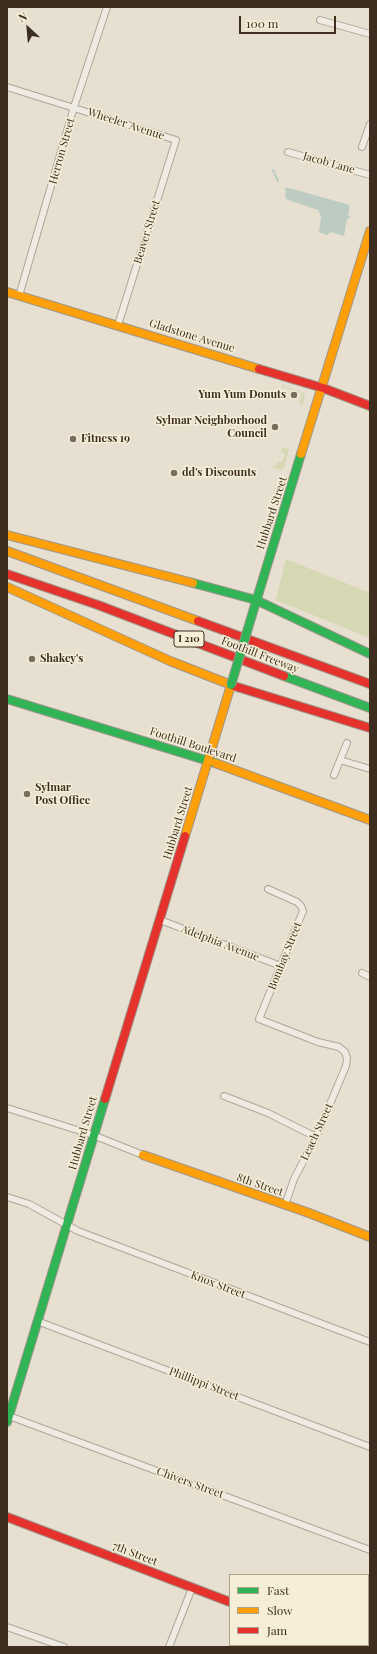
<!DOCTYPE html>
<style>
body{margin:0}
#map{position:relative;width:377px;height:1654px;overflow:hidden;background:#e7e0d1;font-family:"Playfair Display",serif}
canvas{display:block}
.frame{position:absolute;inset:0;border:8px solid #3d2e20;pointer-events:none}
.legend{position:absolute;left:229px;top:1574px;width:140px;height:72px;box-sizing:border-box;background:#f7eed8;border:1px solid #ada18e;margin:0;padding:5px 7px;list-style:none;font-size:12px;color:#3d2e20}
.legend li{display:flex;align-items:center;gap:8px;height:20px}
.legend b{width:20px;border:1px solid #ada18e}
.north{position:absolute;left:8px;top:8px;width:40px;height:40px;-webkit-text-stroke:3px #f7eed8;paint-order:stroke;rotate:334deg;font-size:11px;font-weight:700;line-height:16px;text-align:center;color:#3d2e20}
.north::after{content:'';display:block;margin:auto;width:14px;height:18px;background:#3d2e20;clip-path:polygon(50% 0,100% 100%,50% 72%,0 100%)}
.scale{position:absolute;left:239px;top:16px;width:97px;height:18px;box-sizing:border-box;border:2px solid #3d2e20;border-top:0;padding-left:5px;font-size:12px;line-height:14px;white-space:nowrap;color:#3d2e20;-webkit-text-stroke:3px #f7eed8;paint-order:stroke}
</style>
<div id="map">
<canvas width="377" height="1654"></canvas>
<div class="frame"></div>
<ul class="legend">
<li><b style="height:5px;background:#30b455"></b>Fast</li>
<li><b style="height:5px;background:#ff9f0a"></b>Slow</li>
<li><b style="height:5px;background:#e5322d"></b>Jam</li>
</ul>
<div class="north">N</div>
<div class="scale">100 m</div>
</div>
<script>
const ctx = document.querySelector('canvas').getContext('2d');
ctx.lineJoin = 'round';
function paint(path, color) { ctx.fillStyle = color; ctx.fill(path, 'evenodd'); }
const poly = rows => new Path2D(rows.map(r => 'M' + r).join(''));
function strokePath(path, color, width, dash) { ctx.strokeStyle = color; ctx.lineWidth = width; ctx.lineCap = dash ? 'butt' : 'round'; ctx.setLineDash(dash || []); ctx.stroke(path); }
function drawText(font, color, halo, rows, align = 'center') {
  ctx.font = font + ' "Playfair Display",serif'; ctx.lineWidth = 3; ctx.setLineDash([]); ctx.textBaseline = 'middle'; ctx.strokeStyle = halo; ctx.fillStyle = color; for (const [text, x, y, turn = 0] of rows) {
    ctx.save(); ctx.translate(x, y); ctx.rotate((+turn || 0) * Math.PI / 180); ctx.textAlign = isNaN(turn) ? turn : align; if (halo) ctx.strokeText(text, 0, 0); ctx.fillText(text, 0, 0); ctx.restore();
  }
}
paint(poly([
 [282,385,304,393,305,397,301,410,302,404,299,403,302,393,283,387,282,389],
 [282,447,289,449,284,468,280,470,274,468,273,465,276,466,278,462,282,462,285,454,281,452],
 [286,559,370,593,370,638,276,600]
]), '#d6d7b3');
paint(poly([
 [284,188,289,188,350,205,348,215,351,217,347,219,344,236,331,232,327,235,319,232,321,217,318,210,288,200,285,197,286,191]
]), '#bcccc2');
strokePath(poly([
 [273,170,278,181]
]), '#bcccc2', 2);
const street = poly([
 [320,20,370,34],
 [7,87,176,140,118,325],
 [362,147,370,124],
 [288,152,370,175],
 [19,296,74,107,107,7],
 [340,760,370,769],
 [334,775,347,743],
 [268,889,297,902,301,906,303,911,259,1019,318,1042,339,1047,345,1052,347,1058,346,1066,316,1137,294,1179,285,1205],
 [160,920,281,966],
 [362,973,370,977],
 [224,1096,268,1113,316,1137],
 [7,1108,93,1135,143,1155],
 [7,1197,29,1204,78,1231,370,1342],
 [37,1321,370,1447],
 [9,1416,370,1550],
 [7,1627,64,1647],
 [169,1647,192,1588]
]);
const fast = poly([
 [193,583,256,600,370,654],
 [252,615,301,454],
 [284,676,370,708],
 [7,699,215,763],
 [7,1422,105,1099]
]);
const slow = poly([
 [7,292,259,369],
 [301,454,370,231],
 [7,535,193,583],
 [7,551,198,621],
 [7,587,170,661,234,686],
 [215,763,370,820],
 [185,836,231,685],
 [143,1155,309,1213,370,1237]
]);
const jam = poly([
 [259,369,323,388,370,406],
 [7,574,98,605,284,676],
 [198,621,370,684],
 [234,686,370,728],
 [105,1099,185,836],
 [7,1517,230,1602],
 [345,1645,350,1647]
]);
strokePath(street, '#ada599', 8);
strokePath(fast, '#9c958a', 10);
strokePath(slow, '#9c958a', 10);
strokePath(jam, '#9c958a', 10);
strokePath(street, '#efebe3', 6);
strokePath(fast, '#30b455', 8);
strokePath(slow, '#ff9f0a', 8);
strokePath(jam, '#e5322d', 8);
const fastBridge = poly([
 [231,685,252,615]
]);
strokePath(fastBridge, '#9c958a', 10, []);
strokePath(fastBridge, '#30b455', 8);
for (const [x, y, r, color] of [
 [294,395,4,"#786c5e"],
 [275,427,4,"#786c5e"],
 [73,439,4,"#786c5e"],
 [174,473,4,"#786c5e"],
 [32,659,4,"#786c5e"],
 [27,794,4,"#786c5e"]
]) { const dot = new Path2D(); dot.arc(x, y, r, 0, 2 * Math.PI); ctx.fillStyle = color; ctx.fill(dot); strokePath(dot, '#f7eed8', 1.5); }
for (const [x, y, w] of [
 [189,639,30]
]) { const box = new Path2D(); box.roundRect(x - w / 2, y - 8, w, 16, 3); ctx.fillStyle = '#f7eed8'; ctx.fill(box); strokePath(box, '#3d2e20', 1); }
drawText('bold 10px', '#3d2e20', null, [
 ["I 210",189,639]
]);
drawText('11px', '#3d2e20', '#f7eed8', [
 ["Wheeler Avenue",126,124,18],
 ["Herron Street",62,151,-74],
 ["Jacob Lane",329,163,16],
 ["Beaver Street",147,232,-73],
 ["Gladstone Avenue",192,336,17],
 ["Hubbard Street",272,513,-72],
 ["Foothill Freeway",260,655,21],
 ["Foothill Boulevard",193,745,18],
 ["Hubbard Street",178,823,-73],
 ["Adelphia Avenue",220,943,21],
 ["Bombay Street",285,956,-68],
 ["Leach Street",317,1132,-65],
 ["Hubbard Street",83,1133,-74],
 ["8th Street",260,1185,19],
 ["Knox Street",218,1285,21],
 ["Phillippi Street",204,1384,21],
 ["Chivers Street",190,1483,20],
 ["7th Street",135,1554,21]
]);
drawText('bold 11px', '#3d2e20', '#f7eed8', [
 ["Yum Yum Donuts",286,395,"right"],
 ["Sylmar Neighborhood",267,421,"right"],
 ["Council",267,434,"right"],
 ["Fitness 19",81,439],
 ["dd's Discounts",182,473],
 ["Shakey's",40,659],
 ["Sylmar",35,788],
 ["Post Office",35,801]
], 'left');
</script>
